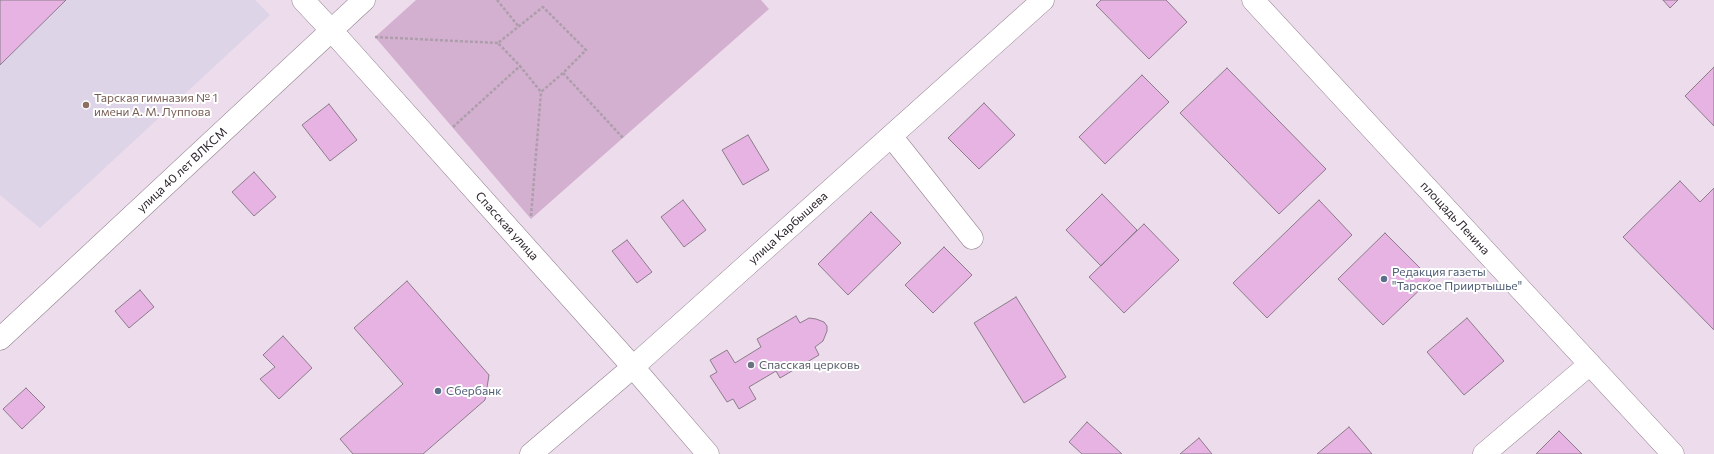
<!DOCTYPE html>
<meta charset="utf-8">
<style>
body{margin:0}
canvas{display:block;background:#eddceb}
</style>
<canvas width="1714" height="454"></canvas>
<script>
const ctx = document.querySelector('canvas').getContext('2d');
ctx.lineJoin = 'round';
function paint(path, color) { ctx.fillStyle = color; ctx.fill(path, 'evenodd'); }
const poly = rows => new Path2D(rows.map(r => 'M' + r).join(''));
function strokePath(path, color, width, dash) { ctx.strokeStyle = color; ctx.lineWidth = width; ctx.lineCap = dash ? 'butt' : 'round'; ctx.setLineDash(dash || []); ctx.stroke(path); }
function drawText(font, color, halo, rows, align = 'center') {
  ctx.font = font + ' Commissioner,sans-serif'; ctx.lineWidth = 4; ctx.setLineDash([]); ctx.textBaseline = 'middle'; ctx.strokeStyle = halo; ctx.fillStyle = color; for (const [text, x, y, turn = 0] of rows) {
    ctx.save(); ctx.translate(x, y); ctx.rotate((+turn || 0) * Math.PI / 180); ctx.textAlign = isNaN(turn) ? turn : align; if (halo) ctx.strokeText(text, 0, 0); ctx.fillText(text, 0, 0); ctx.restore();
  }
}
paint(poly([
 [0,0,255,0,270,15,40,228,0,195]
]), '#ddd4e8');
paint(poly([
 [416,0,761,0,769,9,531,219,375,37]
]), '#d4b0d0');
const building = poly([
 [0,0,66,0,0,65,0,0],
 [1101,0,1166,0,1187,22,1149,59,1096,5,1101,0],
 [1663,0,1678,0,1670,8,1663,0],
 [1714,67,1714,126,1685,96,1714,67],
 [1227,68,1326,169,1279,214,1180,113,1227,68],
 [1142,75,1169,102,1105,164,1079,137,1142,75],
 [984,103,1015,135,979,169,948,138,984,103],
 [329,104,357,140,330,161,302,125,329,104],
 [748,135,769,170,743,185,722,150,748,135],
 [254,172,276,197,254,216,232,192,254,172],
 [1680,181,1700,202,1714,188,1714,330,1623,237,1680,181],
 [1102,194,1137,230,1101,266,1066,230,1102,194],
 [683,200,706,230,684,247,661,217,683,200],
 [1319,200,1352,235,1267,318,1233,283,1319,200],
 [871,212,901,243,848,295,818,264,871,212],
 [1144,224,1179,260,1124,313,1089,277,1144,224],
 [1385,233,1431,279,1383,325,1338,279,1385,233],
 [627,240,652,272,637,283,612,251,627,240],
 [944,247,972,275,933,313,905,285,944,247],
 [407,281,489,375,485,400,423,454,353,454,340,439,403,384,354,328,407,281],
 [140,290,154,307,129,328,115,311,140,290],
 [1016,297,1066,377,1024,403,974,323,1016,297],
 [796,316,800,323,809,318,816,319,824,322,827,326,827,331,823,341,815,347,819,355,780,378,776,371,749,387,756,399,739,409,733,399,727,402,710,376,717,372,710,360,727,350,735,363,761,347,757,339,796,316],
 [1467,318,1504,361,1464,395,1427,352,1467,318],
 [283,336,312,368,279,399,260,379,275,367,263,355,283,336],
 [26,388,45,407,22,429,3,409,26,388],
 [1087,422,1122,454,1082,454,1069,442,1087,422],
 [1349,427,1372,454,1317,454,1349,427],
 [1559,431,1582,454,1536,454,1559,431],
 [1199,438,1212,454,1180,454,1199,438]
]);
paint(building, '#e7b3e3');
strokePath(building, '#8b7c8a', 1);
const minor = poly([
 [303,0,332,31,633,367,708,454],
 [1253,0,1673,454],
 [891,136,972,238],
 [0,339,364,0],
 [531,454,633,367,1043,0],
 [1484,454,1590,364]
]);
strokePath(minor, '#91828f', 23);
strokePath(poly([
 [497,0,519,27],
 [375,37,498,43],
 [563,73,623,138],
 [453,127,520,66,541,92,563,73,586,50,543,7,498,43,520,66],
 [531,216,541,92]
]), '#ac9eaa', 2.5, [3, 2]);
strokePath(minor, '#fff', 22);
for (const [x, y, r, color] of [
 [86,105,4,"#8d6e63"],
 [1384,279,4,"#5c6f8a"],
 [751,365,4,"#6b7280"],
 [438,391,4,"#5c6f8a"]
]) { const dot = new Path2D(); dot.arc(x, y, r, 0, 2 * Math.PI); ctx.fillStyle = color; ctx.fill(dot); strokePath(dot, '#fff', 1.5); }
drawText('12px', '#785e54', '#fff', [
 ["Тарская гимназия № 1",94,98],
 ["имени А. М. Луппова",94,112]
], 'left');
drawText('12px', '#2b242a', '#fff', [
 ["улица 40 лет ВЛКСМ",182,170,-43],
 ["площадь Ленина",1455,218,47],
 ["Спасская улица",507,226,48],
 ["улица Карбышева",788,228,-42]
]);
drawText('12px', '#4e5e75', '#fff', [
 ["Редакция газеты",1392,272],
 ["\"Тарское Прииртышье\"",1392,286],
 ["Сбербанк",446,391]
], 'left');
drawText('12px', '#5b616d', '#fff', [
 ["Спасская церковь",759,365]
], 'left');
</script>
